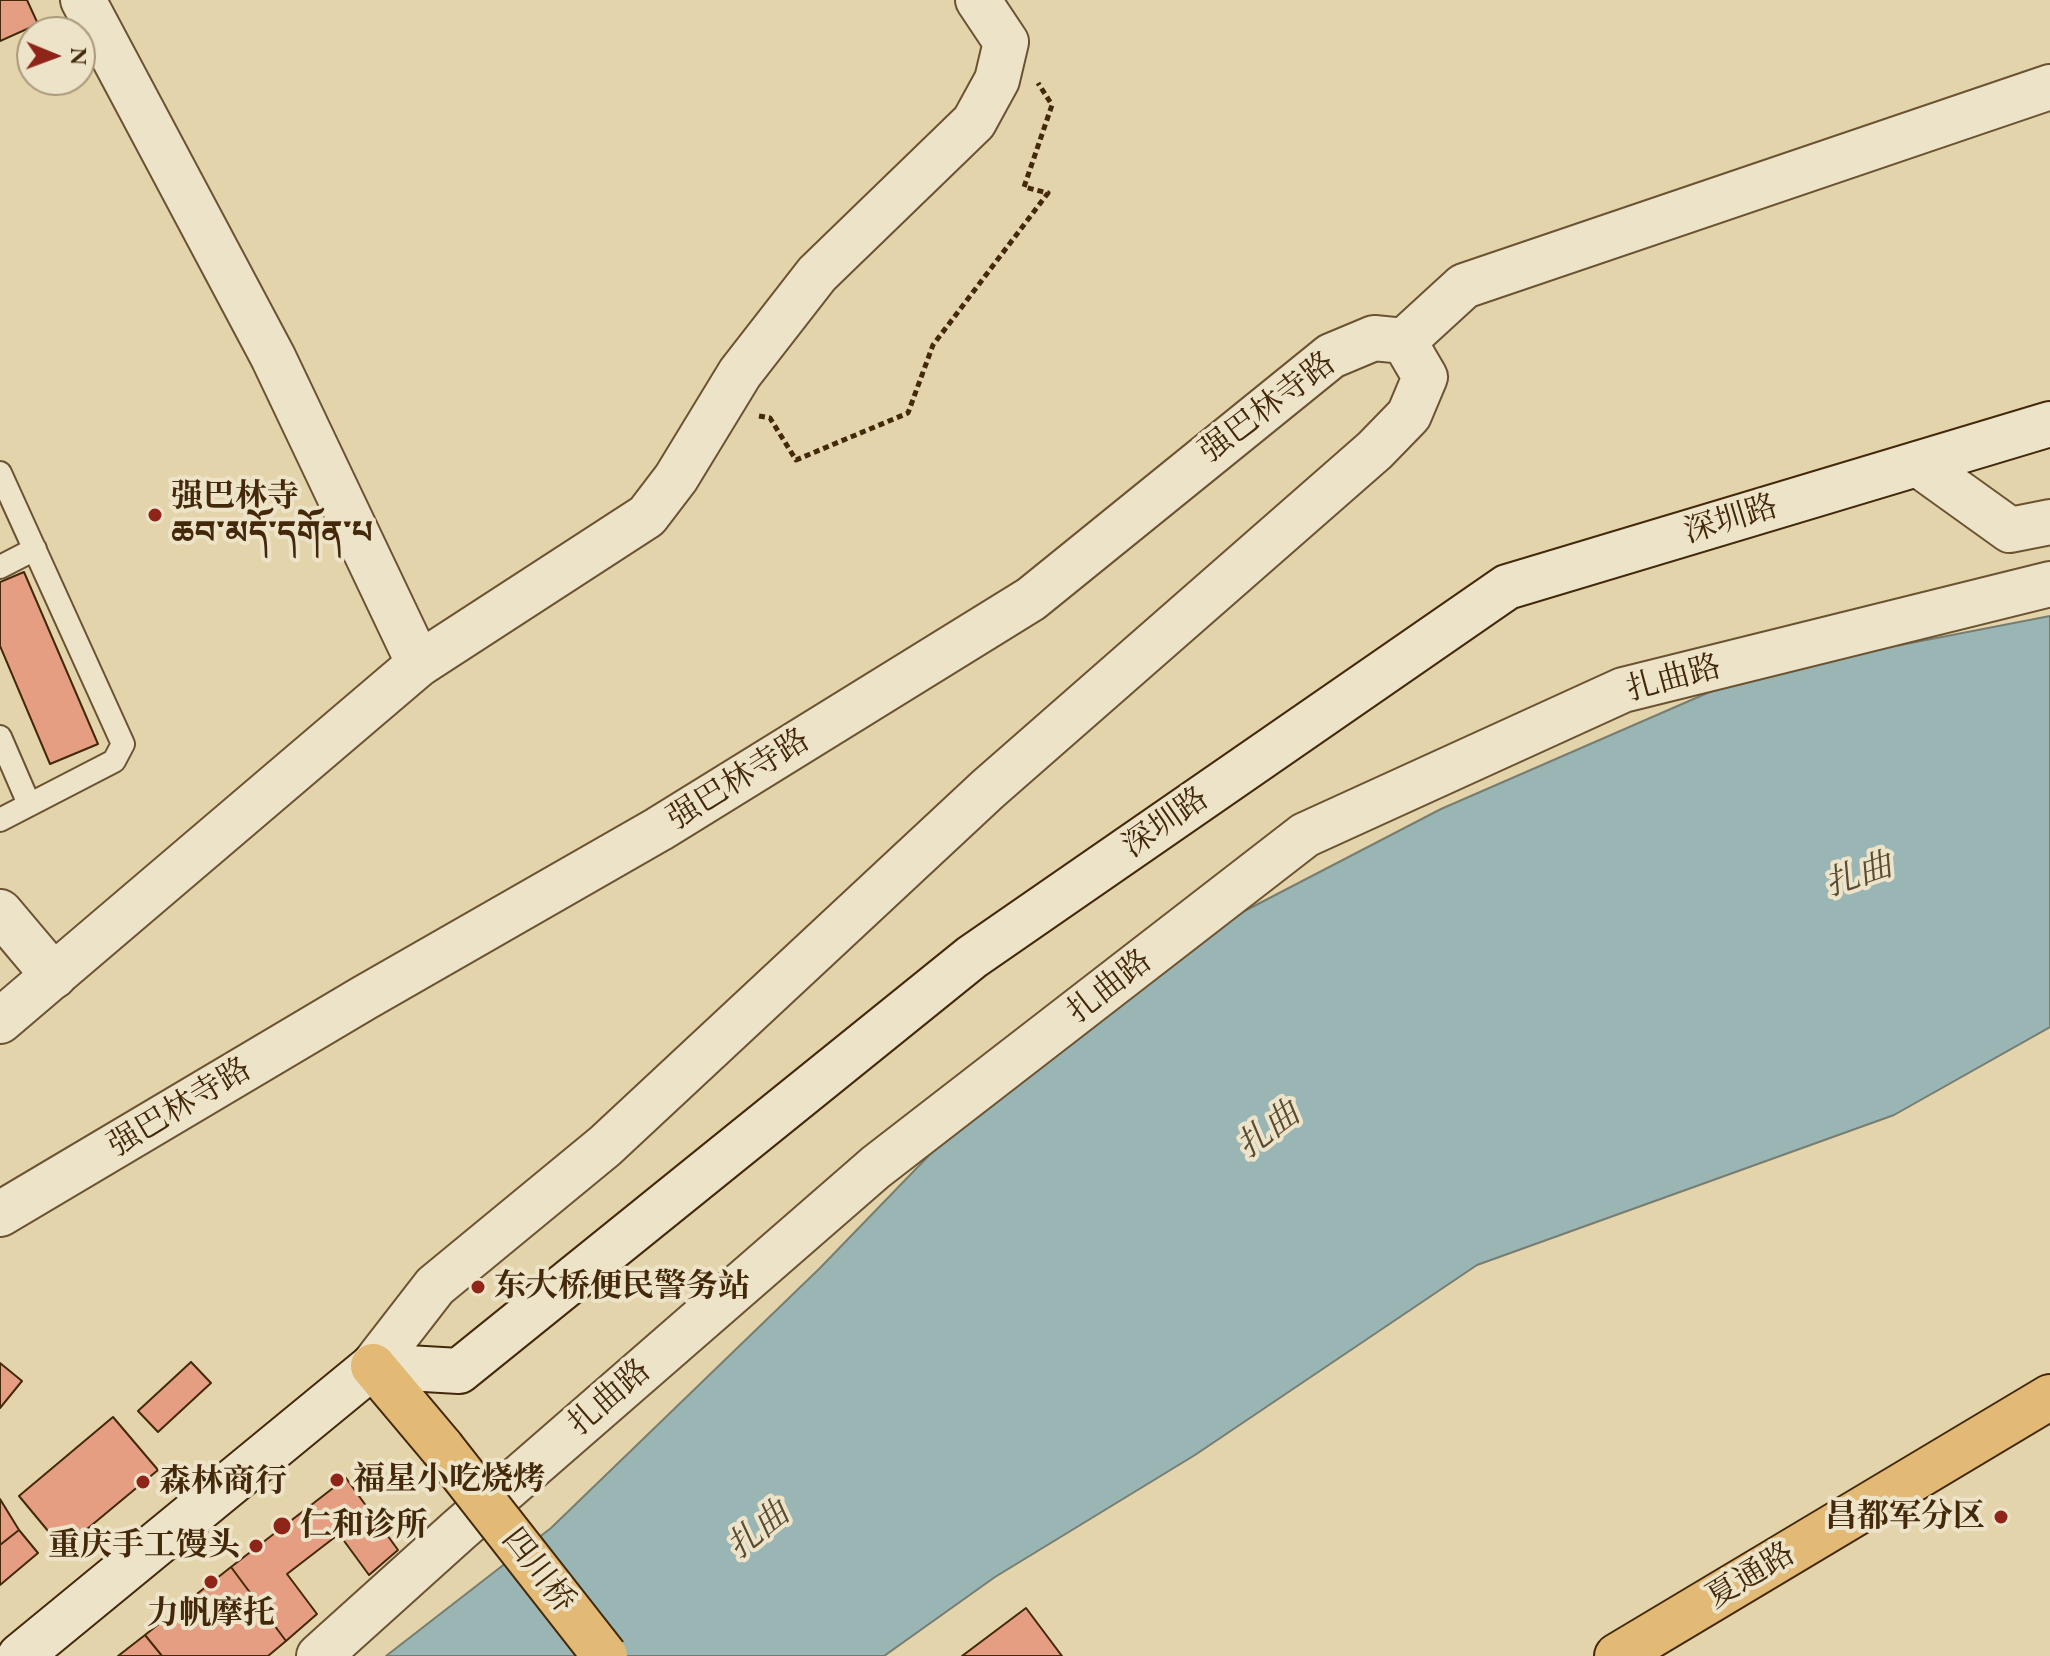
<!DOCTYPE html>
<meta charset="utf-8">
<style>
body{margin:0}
#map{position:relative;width:2050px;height:1656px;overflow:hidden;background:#e4d4ab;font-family:"EB Garamond",serif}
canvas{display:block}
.north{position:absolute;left:16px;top:16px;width:80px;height:80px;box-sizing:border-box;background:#ede3c8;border:2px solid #a9987c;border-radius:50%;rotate:91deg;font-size:22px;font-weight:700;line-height:32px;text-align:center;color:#43280a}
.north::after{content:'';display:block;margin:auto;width:28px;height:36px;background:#8f2418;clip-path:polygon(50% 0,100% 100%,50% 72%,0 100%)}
</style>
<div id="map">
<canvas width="2050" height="1656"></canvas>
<div class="north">N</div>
</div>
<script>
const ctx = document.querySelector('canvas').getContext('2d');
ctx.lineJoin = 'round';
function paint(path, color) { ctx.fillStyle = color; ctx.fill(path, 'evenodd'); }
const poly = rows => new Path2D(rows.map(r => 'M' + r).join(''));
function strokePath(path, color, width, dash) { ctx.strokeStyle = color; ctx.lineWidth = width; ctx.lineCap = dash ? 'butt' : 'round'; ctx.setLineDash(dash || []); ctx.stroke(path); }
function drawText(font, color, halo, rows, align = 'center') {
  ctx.font = font + ' "EB Garamond","Noto Serif SC","Noto Serif Tibetan",serif'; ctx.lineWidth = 8; ctx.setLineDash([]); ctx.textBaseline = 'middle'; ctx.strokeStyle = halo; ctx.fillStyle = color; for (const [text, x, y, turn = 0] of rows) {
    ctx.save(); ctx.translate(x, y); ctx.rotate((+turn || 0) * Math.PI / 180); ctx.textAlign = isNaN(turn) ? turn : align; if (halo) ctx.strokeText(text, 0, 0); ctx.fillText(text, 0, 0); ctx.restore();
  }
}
const water = poly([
 [2050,616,2050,1027,1894,1115,1477,1265,1195,1455,995,1577,884,1656,386,1656,551,1528,820,1268,941,1143,1231,918,1441,809,1751,674,2050,616]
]);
paint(water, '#9ab6b4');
strokePath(water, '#777d70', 2);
const building = poly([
 [0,0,27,0,38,24,0,41,0,0],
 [24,572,98,744,50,764,0,646,0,582,24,572],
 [191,1362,211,1383,158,1432,138,1411,191,1362],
 [0,1363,22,1381,0,1408,0,1363],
 [113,1417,158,1470,63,1549,19,1496,113,1417],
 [346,1478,398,1550,369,1575,339,1534,287,1574,317,1614,286,1641,231,1567,346,1478],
 [0,1499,19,1530,0,1545,0,1499],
 [19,1530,38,1553,0,1585,0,1545,19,1530],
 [231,1567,286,1641,268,1656,162,1656,145,1635,231,1567],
 [1026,1608,1062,1656,962,1656,1026,1608],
 [145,1635,162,1656,118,1656,145,1635]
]);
paint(building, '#e59e82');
strokePath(building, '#43280a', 2);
const service = poly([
 [0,473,123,744,114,761,0,820],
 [0,567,35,549],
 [0,737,29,804]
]);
const minor = poly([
 [83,0,273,357,419,664],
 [1918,464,2010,530,2050,522],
 [0,912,54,976],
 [319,1656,460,1529,876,1167,1305,835,1623,690,2050,584]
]);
const tertiary = poly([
 [1404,341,1464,286,2050,87],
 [0,1021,419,664,647,516,676,478,740,373,817,274,974,122,997,80,1006,42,978,0],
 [0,1214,364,998,659,829,1031,599,1331,356,1374,338,1404,341,1425,377,1409,415,1375,450,988,789,605,1146,435,1286,373,1366]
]);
const secondary = poly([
 [20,1656,373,1366,459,1371,972,957,1507,587,2050,424]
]);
const primary = poly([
 [373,1366,442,1448],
 [1617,1656,2050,1397]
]);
strokePath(service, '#6b5332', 26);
strokePath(minor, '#6b5332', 48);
strokePath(tertiary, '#6b5332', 48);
strokePath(secondary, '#43280a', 48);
strokePath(primary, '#43280a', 48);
strokePath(poly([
 [759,416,770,418,796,460,908,413,933,345,1048,193,1024,187,1052,105,1038,83]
]), '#43280a', 5, [6, 4]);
strokePath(service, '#ede3c8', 22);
strokePath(minor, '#ede3c8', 44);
strokePath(tertiary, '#ede3c8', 44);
strokePath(secondary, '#ede3c8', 44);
strokePath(primary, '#e2ba76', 44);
const primaryBridge = poly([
 [442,1448,605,1656]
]);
strokePath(primaryBridge, '#43280a', 48, []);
strokePath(primaryBridge, '#e2ba76', 44);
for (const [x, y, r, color] of [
 [155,515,8,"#8f2418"],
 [478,1287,8,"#8f2418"],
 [337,1480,8,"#8f2418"],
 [143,1482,8,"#8f2418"],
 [2001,1517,8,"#8f2418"],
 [282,1526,10,"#8f2418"],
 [256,1546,8,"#8f2418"],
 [211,1582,8,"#8f2418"]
]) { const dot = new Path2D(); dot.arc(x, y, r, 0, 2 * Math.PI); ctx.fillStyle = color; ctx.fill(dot); strokePath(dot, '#ede3c8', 3); }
drawText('32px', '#43280a', '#ede3c8', [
 ["强巴林寺路",1268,408,-37],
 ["深圳路",1731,520,-17],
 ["扎曲路",1674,679,-15],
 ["强巴林寺路",739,780,-32],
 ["深圳路",1166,823,-35],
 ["扎曲路",1110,987,-38],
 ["强巴林寺路",180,1108,-31],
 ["扎曲路",610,1398,-41],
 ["四川桥",538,1571,52],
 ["夏通路",1751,1576,-31]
]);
drawText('bold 32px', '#43280a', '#ede3c8', [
 ["强巴林寺",171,497],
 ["ཆབ་མདོ་དགོན་པ",171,534],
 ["东大桥便民警务站",494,1287],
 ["福星小吃烧烤",353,1480],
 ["森林商行",159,1482],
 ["昌都军分区",1985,1517,"right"],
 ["仁和诊所",300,1526],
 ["重庆手工馒头",240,1546,"right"],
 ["力帆摩托",211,1614,"center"]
], 'left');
drawText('italic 34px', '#594c34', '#ede3c8', [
 ["扎曲",1859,876,-19],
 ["扎曲",1269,1131,-37],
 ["扎曲",759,1531,-39]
]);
</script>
